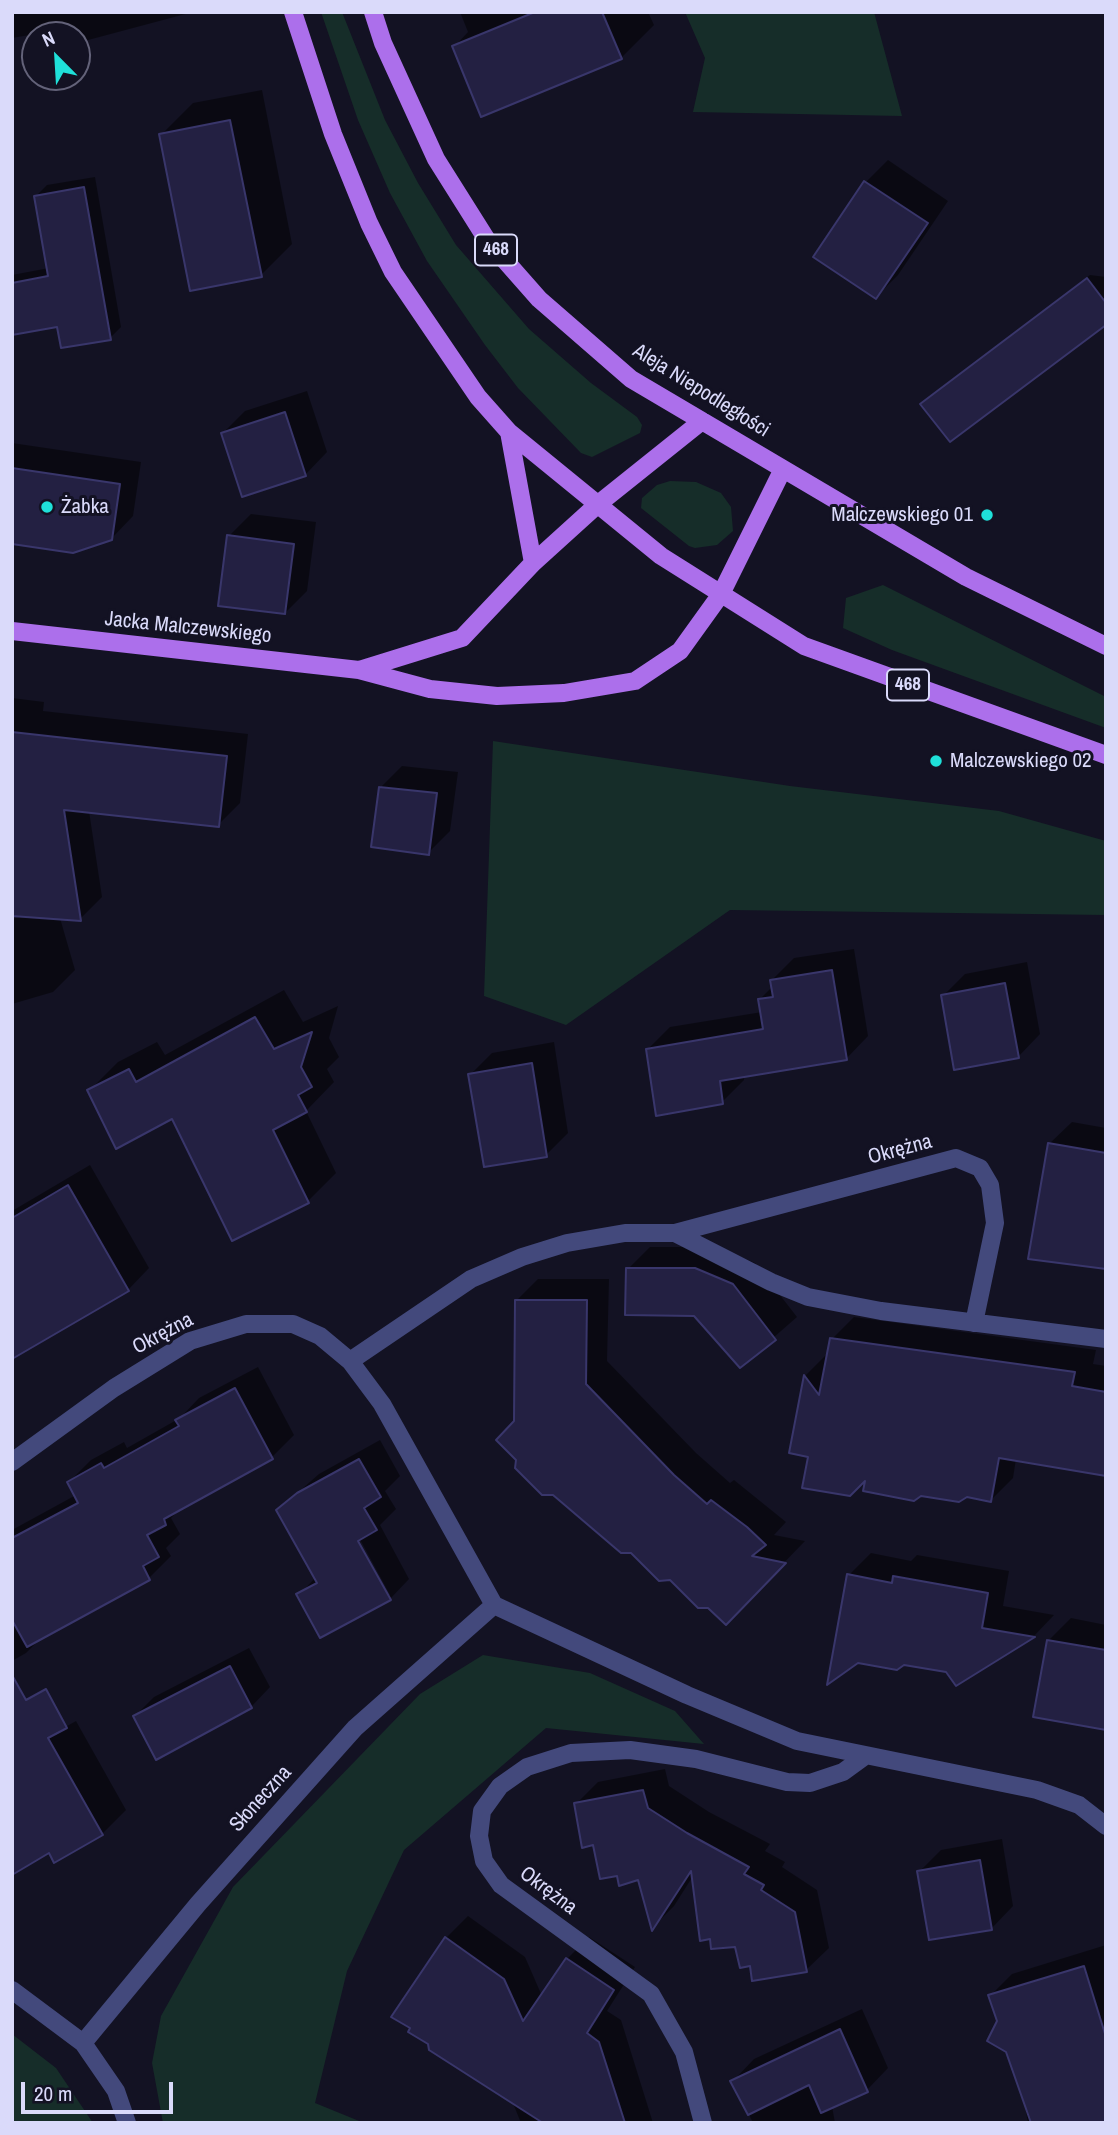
<!DOCTYPE html>
<meta charset="utf-8">
<style>
body{margin:0}
#map{position:relative;width:1118px;height:2135px;overflow:hidden;background:#131223;font-family:"Archivo Narrow",sans-serif}
canvas{display:block}
.frame{position:absolute;inset:0;border:14px solid #dadafa;pointer-events:none}
.north{position:absolute;left:21px;top:21px;width:70px;height:70px;box-sizing:border-box;background:#131223;border:2px solid #636279;border-radius:50%;rotate:336deg;font-size:19px;font-weight:700;line-height:28px;text-align:center;color:#dadafa}
.north::after{content:'';display:block;margin:auto;width:24px;height:32px;background:#1fe0d9;clip-path:polygon(50% 0,100% 100%,50% 72%,0 100%)}
.scale{position:absolute;left:21px;top:2082px;width:152px;height:32px;box-sizing:border-box;border:4px solid #dadafa;border-top:0;padding-left:9px;font-size:21px;line-height:24px;white-space:nowrap;color:#dadafa;-webkit-text-stroke:5px #131223;paint-order:stroke}
</style>
<div id="map">
<canvas width="1118" height="2135"></canvas>
<div class="frame"></div>
<div class="north">N</div>
<div class="scale">20 m</div>
</div>
<script>
const ctx = document.querySelector('canvas').getContext('2d');
ctx.lineJoin = 'round';
function paint(path, color) { ctx.fillStyle = color; ctx.fill(path, 'evenodd'); }
const poly = rows => new Path2D(rows.map(r => 'M' + r).join(''));
function strokePath(path, color, width, dash) { ctx.strokeStyle = color; ctx.lineWidth = width; ctx.lineCap = dash ? 'butt' : 'round'; ctx.setLineDash(dash || []); ctx.stroke(path); }
function drawText(font, color, halo, rows, align = 'center') {
  ctx.font = font + ' "Archivo Narrow",sans-serif'; ctx.lineWidth = 6; ctx.setLineDash([]); ctx.textBaseline = 'middle'; ctx.strokeStyle = halo; ctx.fillStyle = color; for (const [text, x, y, turn = 0] of rows) {
    ctx.save(); ctx.translate(x, y); ctx.rotate((+turn || 0) * Math.PI / 180); ctx.textAlign = isNaN(turn) ? turn : align; if (halo) ctx.strokeText(text, 0, 0); ctx.fillText(text, 0, 0); ctx.restore();
  }
}
paint(poly([
 [321,12,342,12,385,120,418,183,456,245,529,329,591,383,637,417,642,425,640,433,592,457,581,453,518,388,485,345,427,261,390,193,358,120],
 [685,12,874,12,902,116,693,112,705,58],
 [696,482,721,493,731,507,733,531,717,545,695,548,689,546,641,508,642,498,657,485,670,481],
 [883,585,1106,697,1106,728,892,650,843,628,846,598],
 [493,741,790,786,999,811,1106,841,1106,915,730,910,566,1025,484,996],
 [483,1655,590,1673,675,1711,704,1744,546,1728,404,1850,347,1971,315,2103,364,2123,163,2123,152,2063,161,2016,233,1887,420,1694],
 [12,2034,56,2068,93,2123,12,2123]
]), '#162d29');
paint(poly([
 [12,12,193,12,77,43,77,35,54,35,53,31,12,38],
 [460,12,648,12,654,25,621,58,454,47,468,32],
 [262,90,292,244,261,275,161,135,193,103],
 [888,160,948,201,898,275,876,297,866,182],
 [95,177,121,327,110,338,59,325,12,333,12,275,49,268,36,196,47,185],
 [1090,275,1106,277,1106,322,923,404],
 [307,391,327,452,305,475,223,433,245,411],
 [12,443,141,462,133,516,111,539,12,542],
 [251,514,316,522,307,591,285,613,229,536],
 [12,698,44,702,43,711,248,734,240,803,218,825,89,811,102,897,80,919,60,918,75,970,53,992,12,1004,12,919,24,916,12,813],
 [402,766,458,772,450,831,428,853,380,788],
 [854,949,868,1036,846,1059,744,1075,744,1080,722,1102,648,1049,670,1027,762,1012,759,1000,773,986,772,980,794,958],
 [1027,962,1040,1034,1018,1057,943,996,965,974],
 [284,990,303,1022,338,1006,329,1038,339,1057,327,1069,334,1082,306,1111,336,1173,308,1201,173,1117,90,1090,118,1062,157,1042,165,1055],
 [554,1042,568,1133,546,1155,470,1075,492,1053],
 [1072,1122,1106,1128,1106,1269,1049,1144],
 [90,1165,149,1268,128,1290,12,1262,12,1211],
 [650,1247,718,1247,755,1263,797,1317,741,1366,695,1314,628,1269],
 [538,1279,609,1279,607,1361,696,1453,730,1483,734,1480,786,1522,774,1535,805,1541,748,1600,671,1578,516,1422,516,1301],
 [854,1317,1096,1350,1093,1364,1106,1366,1106,1475,1016,1459,1013,1478,991,1500,867,1476,810,1455,791,1452,805,1376,827,1354,828,1356,832,1339],
 [258,1367,294,1435,272,1457,181,1508,171,1518,180,1534,166,1548,171,1556,149,1578,42,1637,26,1653,12,1661,12,1530,76,1495,69,1482,91,1460,124,1442,127,1448,180,1418,199,1398],
 [380,1440,400,1476,385,1491,396,1509,380,1525,409,1579,390,1599,299,1595,316,1577,278,1510,319,1474],
 [356,1532,390,1595,386,1595,353,1534],
 [871,1553,911,1561,917,1555,1009,1571,1003,1606,1054,1615,1034,1636,957,1683,947,1670,849,1575],
 [1071,1618,1106,1625,1106,1728,1049,1640],
 [249,1648,270,1687,251,1707,135,1716,154,1697],
 [76,1721,126,1810,102,1834,55,1860,12,1757],
 [665,1769,669,1786,709,1812,770,1844,765,1851,785,1862,782,1867,817,1890,829,1948,806,1970,751,1964,693,1876,674,1906,653,1927,639,1878,618,1874,594,1843,576,1804,598,1782],
 [1002,1839,1013,1906,991,1929,919,1872,941,1850],
 [468,1916,525,1957,542,1996,567,1959,589,1937,635,1967,607,2011,621,2020,653,2123,521,2123,446,1938],
 [1106,1945,1106,2123,1028,2123,1023,2096,990,1996,1012,1974],
 [862,2009,888,2068,867,2090,832,2106,835,2123,753,2123,733,2081,754,2059]
]), '#0007');
const building = poly([
 [535,12,602,12,622,59,481,117,452,46,535,12],
 [230,120,262,277,190,291,159,134,230,120],
 [864,181,928,223,876,299,813,257,864,181],
 [84,187,111,340,61,348,57,327,12,335,12,283,48,276,34,196,84,187],
 [1087,278,1106,303,1106,325,950,442,920,404,1087,278],
 [285,412,306,476,242,497,221,433,285,412],
 [12,468,120,484,112,540,73,553,12,544,12,468],
 [227,535,294,544,285,614,218,606,227,535],
 [12,732,227,756,219,827,64,810,81,921,12,916,12,732],
 [379,787,437,793,429,855,371,847,379,787],
 [832,970,847,1060,720,1081,723,1104,656,1116,646,1049,763,1029,758,999,773,997,770,980,832,970],
 [1005,983,1019,1058,954,1070,941,995,1005,983],
 [255,1017,274,1049,312,1032,301,1067,312,1087,298,1095,307,1112,273,1130,309,1203,232,1241,172,1119,116,1149,87,1090,129,1069,136,1082,255,1017],
 [532,1063,547,1157,484,1167,468,1074,532,1063],
 [1048,1143,1106,1153,1106,1269,1028,1259,1048,1143],
 [68,1185,129,1291,12,1359,12,1218,68,1185],
 [626,1268,695,1268,733,1284,776,1340,740,1368,694,1316,625,1315,626,1268],
 [515,1300,587,1300,586,1384,674,1475,707,1504,711,1500,747,1527,766,1545,752,1556,786,1563,726,1625,708,1608,698,1608,670,1580,659,1581,631,1553,621,1553,553,1495,542,1495,515,1468,516,1460,496,1440,514,1421,515,1300],
 [830,1338,1075,1372,1072,1386,1106,1392,1106,1476,999,1458,991,1502,967,1497,959,1502,921,1496,914,1501,863,1491,865,1481,850,1496,802,1488,808,1457,789,1453,804,1375,819,1395,830,1338],
 [235,1388,273,1459,164,1519,166,1525,147,1535,159,1557,143,1566,150,1580,27,1647,12,1620,12,1538,78,1503,67,1482,101,1463,104,1468,179,1426,175,1420,235,1388],
 [359,1459,381,1497,364,1508,377,1530,358,1541,391,1600,320,1638,296,1594,317,1583,276,1510,297,1493,359,1459],
 [847,1574,892,1583,893,1576,988,1593,982,1628,1035,1637,956,1686,946,1672,904,1665,897,1670,858,1663,827,1685,847,1574],
 [1047,1640,1106,1650,1106,1730,1033,1717,1047,1640],
 [230,1666,252,1708,156,1760,133,1716,230,1666],
 [12,1675,26,1700,46,1689,67,1728,48,1738,103,1835,54,1863,49,1853,12,1875,12,1675],
 [643,1790,648,1808,687,1833,749,1867,744,1874,764,1885,761,1890,795,1912,807,1972,752,1981,750,1966,740,1968,735,1947,711,1949,710,1939,700,1941,691,1871,652,1931,638,1880,619,1886,617,1876,600,1879,593,1845,582,1848,574,1803,643,1790],
 [980,1860,992,1930,929,1940,917,1871,980,1860],
 [445,1937,504,1979,523,2021,566,1958,614,1990,587,2033,599,2042,625,2123,543,2123,429,2050,428,2044,408,2032,410,2028,391,2017,445,1937],
 [1084,1966,1106,2037,1106,2123,1031,2123,1006,2052,987,2041,997,2021,988,1995,1084,1966],
 [840,2029,868,2092,821,2113,809,2085,748,2115,730,2081,840,2029]
]);
paint(building, '#232042');
strokePath(building, '#39366b', 2);
strokePath(poly([
 [675,1233,956,1158,980,1168,990,1185,995,1223,974,1323],
 [350,1361,471,1279,522,1257,567,1243,625,1233,675,1233,771,1282,808,1297,881,1311,1106,1339],
 [12,1462,114,1388,190,1341,246,1324,293,1324,320,1336,350,1361,382,1404,494,1605,687,1695,797,1741,1037,1790,1079,1805,1106,1826],
 [12,1990,83,2043,116,2091,127,2123],
 [83,2043,198,1904,355,1728,494,1605],
 [703,2123,684,2052,651,1994,501,1885,484,1861,479,1836,482,1811,500,1786,527,1767,571,1753,630,1750,696,1759,787,1782,810,1783,843,1772,865,1756]
]), '#43497c', 18);
strokePath(poly([
 [293,12,333,134,369,223,393,272,478,397,509,432,661,556,804,646,1106,755],
 [373,12,383,43,436,159,487,240,539,299,631,379,966,577,1106,646],
 [509,432,533,563],
 [12,631,359,670,430,689,497,696,564,693,635,681,680,651,721,594,783,469],
 [359,670,462,638,533,563,597,505,702,421]
]), '#ac6feb', 18);
for (const [x, y, r, color] of [
 [47,507,7,"#1fe0d9"],
 [987,515,7,"#1fe0d9"],
 [936,761,7,"#1fe0d9"]
]) { const dot = new Path2D(); dot.arc(x, y, r, 0, 2 * Math.PI); ctx.fillStyle = color; ctx.fill(dot); strokePath(dot, '#131223', 2.5); }
for (const [x, y, w] of [
 [496,250,42],
 [908,685,42]
]) { const box = new Path2D(); box.roundRect(x - w / 2, y - 15.5, w, 31, 5); ctx.fillStyle = '#131223'; ctx.fill(box); strokePath(box, '#dadafa', 2); }
drawText('bold 19px', '#dadafa', null, [
 ["468",496,250],
 ["468",908,685]
]);
drawText('21px', '#dadafa', '#131223', [
 ["Aleja Niepodległości",701,391,32],
 ["Jacka Malczewskiego",188,628,6],
 ["Okrężna",900,1150,-15],
 ["Okrężna",163,1334,-28],
 ["Słoneczna",261,1799,-48],
 ["Okrężna",548,1891,37]
]);
drawText('21px', '#dadafa', '#131223', [
 ["Żabka",61,507],
 ["Malczewskiego 01",973,515,"right"],
 ["Malczewskiego 02",950,761]
], 'left');
</script>
